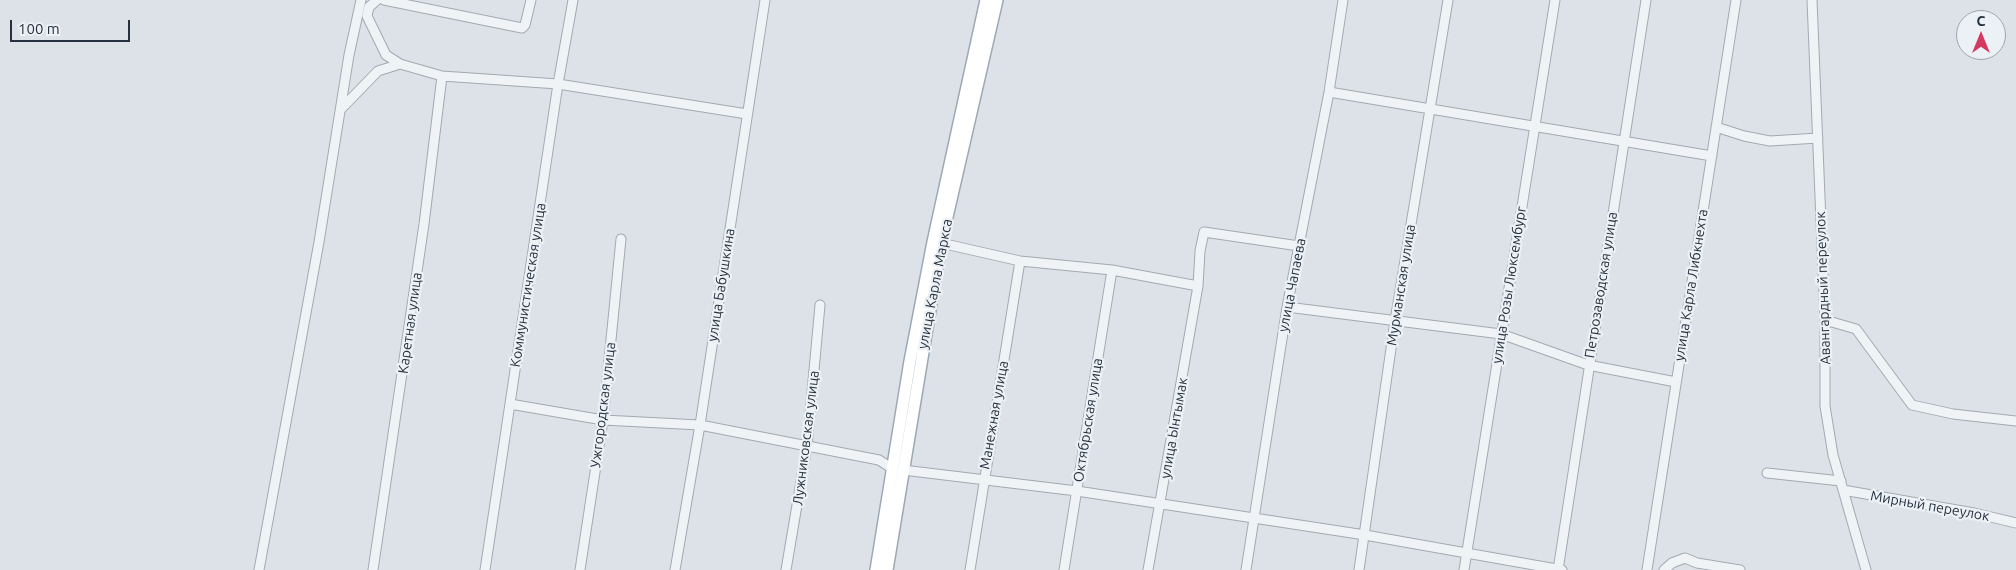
<!DOCTYPE html>
<meta charset="utf-8">
<style>
body{margin:0}
#map{position:relative;width:2016px;height:570px;overflow:hidden;background:#dde2e8;font-family:Ubuntu,sans-serif}
canvas{display:block}
.north{position:absolute;left:1956px;top:10px;width:50px;height:50px;box-sizing:border-box;background:#ecf1f5;border:1px solid #9da4ac;border-radius:50%;rotate:0deg;font-size:14px;font-weight:700;line-height:20px;text-align:center;color:#26313f}
.north::after{content:'';display:block;margin:auto;width:18px;height:22px;background:#d43a5f;clip-path:polygon(50% 0,100% 100%,50% 72%,0 100%)}
.scale{position:absolute;left:10px;top:20px;width:120px;height:22px;box-sizing:border-box;border:2px solid #26313f;border-top:0;padding-left:6px;font-size:15px;line-height:18px;white-space:nowrap;color:#26313f;-webkit-text-stroke:4px #ecf1f5;paint-order:stroke}
</style>
<div id="map">
<canvas width="2016" height="570"></canvas>
<div class="north">С</div>
<div class="scale">100 m</div>
</div>
<script>
const ctx = document.querySelector('canvas').getContext('2d');
ctx.lineJoin = 'round';
const poly = rows => new Path2D(rows.map(r => 'M' + r).join(''));
function strokePath(path, color, width, dash) { ctx.strokeStyle = color; ctx.lineWidth = width; ctx.lineCap = dash ? 'butt' : 'round'; ctx.setLineDash(dash || []); ctx.stroke(path); }
function drawText(font, color, halo, rows, align = 'center') {
  ctx.font = font + ' Ubuntu,sans-serif'; ctx.lineWidth = 4.5; ctx.setLineDash([]); ctx.textBaseline = 'middle'; ctx.strokeStyle = halo; ctx.fillStyle = color; for (const [text, x, y, turn = 0] of rows) {
    ctx.save(); ctx.translate(x, y); ctx.rotate((+turn || 0) * Math.PI / 180); ctx.textAlign = isNaN(turn) ? turn : align; if (halo) ctx.strokeText(text, 0, 0); ctx.fillText(text, 0, 0); ctx.restore();
  }
}
const minor = poly([
 [377,0,369,7,367,16,386,55,400,64,442,76,558,84,747,114],
 [384,0,522,28,525,25,531,0],
 [1812,0,1825,320,1825,406,1833,455,1866,570],
 [1329,92,1712,156],
 [341,109,378,71,400,64],
 [1716,127,1744,136,1770,141,1818,138],
 [941,243,1020,261,1112,270,1198,286],
 [1287,307,1501,334,1588,365,1676,382],
 [1825,320,1856,329,1912,405,1953,414,2016,421],
 [510,404,603,420,700,425,879,460,893,469],
 [903,470,1077,491,1365,535,1562,570],
 [1767,473,1841,481],
 [1843,490,1974,513,2016,523],
 [259,570,319,242,349,55,361,0],
 [373,570,424,224,442,76],
 [485,570,558,84,573,0],
 [580,570,603,420,621,239],
 [675,570,700,425,765,0],
 [786,570,807,446,820,305],
 [970,570,1020,261],
 [1064,570,1112,270],
 [1148,570,1198,286,1200,251,1204,232,1299,246],
 [1246,570,1287,307,1329,92,1343,0],
 [1359,570,1395,321,1448,0],
 [1464,570,1555,0],
 [1558,570,1646,0],
 [1647,570,1736,0],
 [1664,570,1672,563,1685,558,1697,563,1740,570]
]);
const major = poly([
 [876,570,910,361,933,242,986,0],
 [887,570,941,243,997,0]
]);
strokePath(minor, '#a2a9b2', 11);
strokePath(major, '#9ca8b4', 14);
strokePath(minor, '#f0f3f6', 9);
strokePath(major, '#fff', 11);
drawText('14px', '#26313f', '#ecf1f5', [
 ["улица Карла Маркса",935,284,-79],
 ["Коммунистическая улица",528,285,-81],
 ["улица Бабушкина",721,285,-81],
 ["улица Чапаева",1292,285,-79],
 ["Мурманская улица",1401,285,-81],
 ["улица Розы Люксембург",1509,285,-81],
 ["Петрозаводская улица",1601,285,-81],
 ["улица Карла Либкнехта",1691,285,-81],
 ["Авангардный переулок",1823,288,-92],
 ["Каретная улица",410,323,-82],
 ["Ужгородская улица",603,405,-83],
 ["Манежная улица",994,415,-80],
 ["Октябрьская улица",1088,420,-81],
 ["улица Ынтымак",1174,428,-80],
 ["Лужниковская улица",806,438,-83],
 ["Мирный переулок",1930,506,10]
]);
</script>
